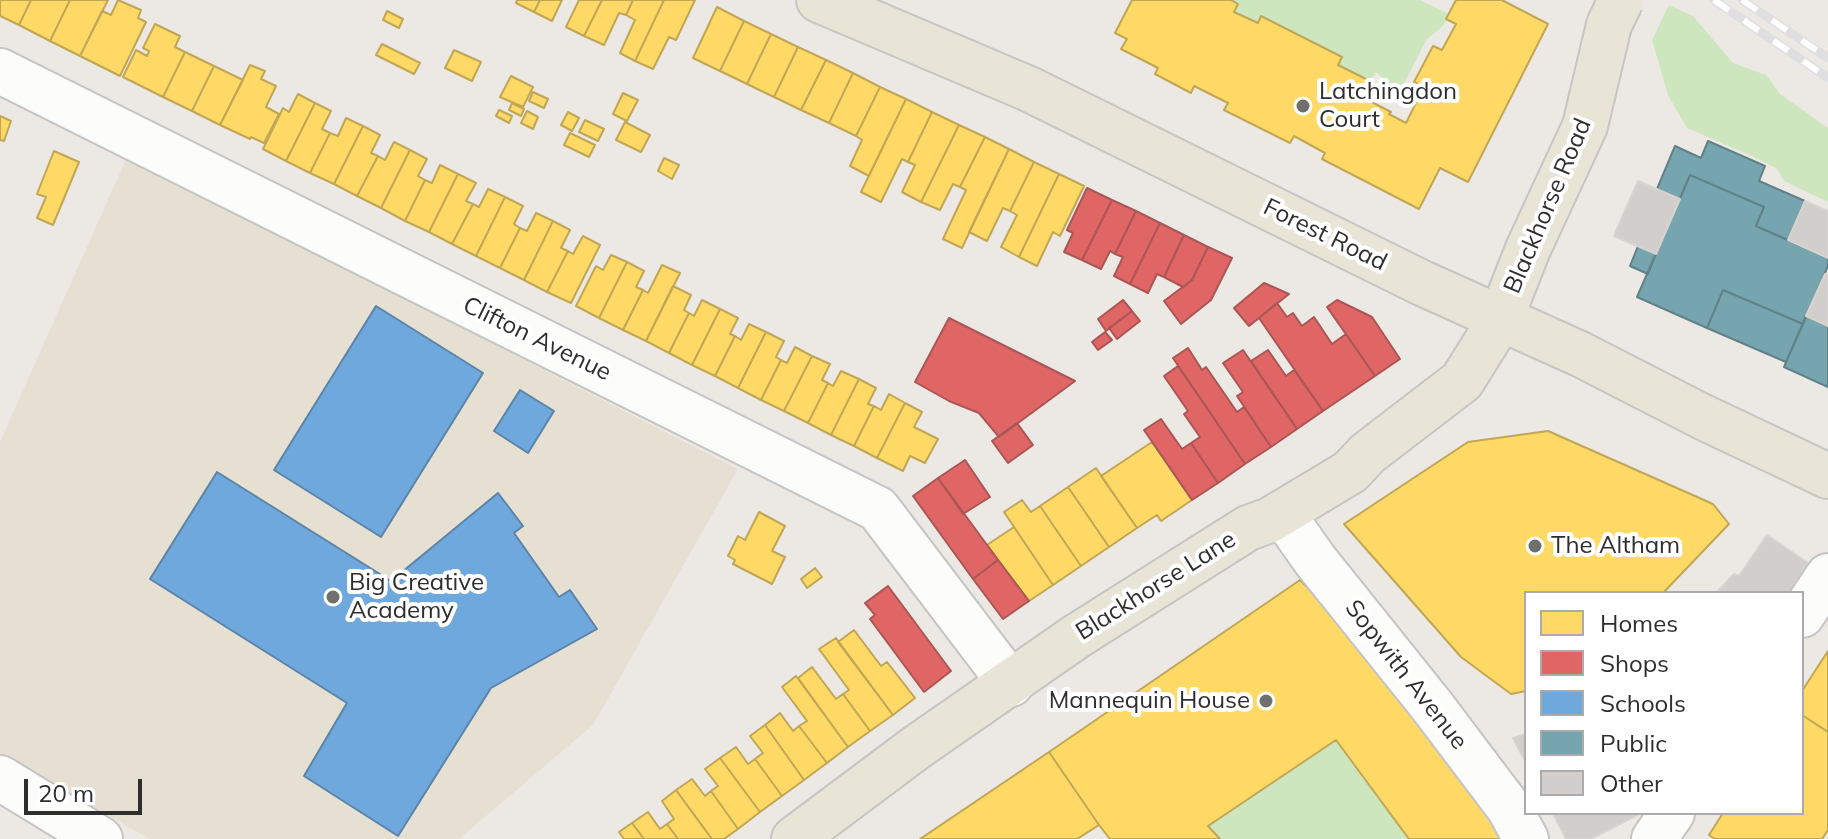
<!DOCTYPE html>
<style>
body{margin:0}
#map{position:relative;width:1828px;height:839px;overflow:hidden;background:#ece8e4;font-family:Mulish,sans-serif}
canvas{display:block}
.legend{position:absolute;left:1524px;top:591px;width:280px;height:224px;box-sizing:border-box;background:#fff;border:2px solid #ababab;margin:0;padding:10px 14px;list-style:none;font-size:24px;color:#2e2e2e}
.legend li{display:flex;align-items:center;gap:16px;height:40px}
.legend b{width:40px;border:2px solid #ababab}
.scale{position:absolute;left:24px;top:779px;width:118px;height:36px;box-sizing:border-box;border:4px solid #2e2e2e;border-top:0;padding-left:10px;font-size:24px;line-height:28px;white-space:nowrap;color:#2e2e2e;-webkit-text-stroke:6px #fff;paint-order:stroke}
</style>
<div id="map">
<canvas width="1828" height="839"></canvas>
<ul class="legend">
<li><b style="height:22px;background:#ffd966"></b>Homes</li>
<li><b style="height:22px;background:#e06666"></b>Shops</li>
<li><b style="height:22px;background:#6fa8dc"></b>Schools</li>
<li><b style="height:22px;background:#76a5af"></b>Public</li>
<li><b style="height:22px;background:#d1cecb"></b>Other</li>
</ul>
<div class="scale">20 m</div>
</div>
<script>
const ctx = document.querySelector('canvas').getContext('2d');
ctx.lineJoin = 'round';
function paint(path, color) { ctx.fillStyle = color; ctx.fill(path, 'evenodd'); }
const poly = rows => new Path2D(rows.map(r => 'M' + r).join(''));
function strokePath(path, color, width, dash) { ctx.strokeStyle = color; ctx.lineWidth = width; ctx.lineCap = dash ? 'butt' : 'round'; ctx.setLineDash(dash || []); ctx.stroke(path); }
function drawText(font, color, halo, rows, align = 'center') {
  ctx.font = font + ' Mulish,sans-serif'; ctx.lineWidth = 8; ctx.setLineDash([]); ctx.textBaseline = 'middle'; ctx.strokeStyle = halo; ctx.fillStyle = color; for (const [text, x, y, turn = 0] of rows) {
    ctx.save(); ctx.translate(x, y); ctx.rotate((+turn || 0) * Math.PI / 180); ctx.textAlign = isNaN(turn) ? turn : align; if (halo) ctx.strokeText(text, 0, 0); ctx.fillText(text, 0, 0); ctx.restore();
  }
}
paint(poly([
 [127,157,738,469,593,725,459,839,150,839,0,754,0,442]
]), '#e6e0d3');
paint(poly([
 [1231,0,1420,0,1449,14,1442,27,1427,39,1399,93,1376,72,1370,81,1338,65,1261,17,1258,23,1234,12,1238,4],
 [1669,5,1693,16,1733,63,1766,75,1780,94,1828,128,1828,202,1784,181,1776,168,1754,157,1687,128,1668,95,1652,40],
 [1336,740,1409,839,1220,839,1208,826]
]), '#cee6be');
const homes = poly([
 [0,0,31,0,19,25,0,16,0,0],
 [31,0,70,0,50,41,19,25,31,0],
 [70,0,108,0,80,56,50,41,70,0],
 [118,0,141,10,138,18,146,22,120,76,80,56,102,11,111,15,118,0],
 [517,0,540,0,534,12,516,3,517,0],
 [540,0,562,0,552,21,534,12,540,0],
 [579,0,602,0,584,36,566,27,579,0],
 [602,0,633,0,626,15,619,13,604,45,584,36,602,0],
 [633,0,664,0,635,61,620,53,635,20,626,15,633,0],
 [664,0,695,0,676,40,669,37,653,69,635,61,664,0],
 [1132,0,1231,0,1238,4,1234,12,1258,23,1261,16,1342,57,1338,65,1370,81,1362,97,1391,112,1389,114,1406,123,1424,87,1414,82,1433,46,1442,50,1456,24,1446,19,1456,0,1502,0,1548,24,1468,182,1440,168,1419,209,1322,159,1325,153,1294,136,1290,143,1224,110,1228,103,1194,86,1191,93,1155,74,1158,68,1121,49,1127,39,1115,33,1132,0],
 [717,7,744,21,720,71,693,58,717,7],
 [387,11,403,19,399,28,383,20,387,11],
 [744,21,771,34,747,84,720,71,744,21],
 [155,24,180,36,175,47,185,52,163,97,123,77,136,50,147,56,149,51,143,48,155,24],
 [771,34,798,47,774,97,747,84,771,34],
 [382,44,420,63,414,74,376,55,382,44],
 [798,47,826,60,801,110,774,97,798,47],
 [454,50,481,62,472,81,445,68,454,50],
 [185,52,214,66,192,111,163,97,185,52],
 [826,60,853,73,829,123,801,110,826,60],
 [250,65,265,71,261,79,276,86,266,107,279,114,264,143,251,137,250,139,220,125,250,65],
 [214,66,243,80,220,125,192,111,214,66],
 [853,73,880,87,856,136,829,123,853,73],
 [511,76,533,87,523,107,500,97,511,76],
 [880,87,906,99,869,176,850,166,862,140,856,136,880,87],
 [533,92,548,99,544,108,529,101,533,92],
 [623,93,638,100,627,121,613,114,623,93],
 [298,94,315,103,286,161,263,149,283,108,289,112,298,94],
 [906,99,932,112,908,162,902,159,881,202,861,192,906,99],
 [315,103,331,111,322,129,330,133,310,173,286,161,315,103],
 [512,103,524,109,521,116,509,110,512,103],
 [499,110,512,116,509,123,496,116,499,110],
 [527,111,538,117,533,129,521,123,527,111],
 [568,112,579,118,572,131,561,125,568,112],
 [932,112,959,125,921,202,902,192,915,165,908,162,932,112],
 [0,116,11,121,4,141,0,140,0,116],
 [346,118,363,126,334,184,310,173,330,133,338,136,346,118],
 [585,120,604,129,598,141,579,132,585,120],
 [625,122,650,135,641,152,616,140,625,122],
 [959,125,985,137,960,187,953,184,940,210,921,202,959,125],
 [363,126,380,135,371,153,378,156,357,196,334,184,363,126],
 [570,133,595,145,589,157,564,145,570,133],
 [985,137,1009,149,962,248,943,239,966,190,960,187,985,137],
 [394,142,410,150,381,208,357,196,378,156,385,160,394,142],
 [1009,149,1034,162,1010,211,1003,208,987,241,969,232,1009,149],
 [410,150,427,159,418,176,425,180,405,221,381,208,410,150],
 [54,151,79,162,53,225,37,218,46,197,37,194,54,151],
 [664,158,679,165,672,179,658,171,664,158],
 [1034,162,1059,174,1019,257,1001,247,1017,215,1010,211,1034,162],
 [440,165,458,174,429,232,405,221,425,180,432,183,440,165],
 [458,174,476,183,466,201,473,204,452,244,429,232,458,174],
 [1059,174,1084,186,1060,236,1053,232,1037,266,1019,257,1059,174],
 [488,189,505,197,476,256,452,244,473,204,479,207,488,189],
 [505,197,523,206,514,224,520,228,500,268,476,256,505,197],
 [536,213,553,221,524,280,500,268,520,228,527,231,536,213],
 [553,221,570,230,561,248,568,251,547,292,524,280,553,221],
 [583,236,600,245,571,303,547,292,568,251,573,254,583,236],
 [611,255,627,262,599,318,576,306,596,266,603,270,611,255],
 [627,262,644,271,636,287,643,290,623,330,599,318,627,262],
 [662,265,680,273,646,341,623,330,643,290,648,293,662,265],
 [673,286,691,295,684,310,689,313,669,353,646,341,673,286],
 [702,300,720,309,692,365,669,353,689,313,694,316,702,300],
 [720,309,738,318,730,334,735,336,715,376,692,365,720,309],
 [749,324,766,332,738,388,715,376,735,336,741,340,749,324],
 [766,332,784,341,776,357,781,360,761,400,738,388,766,332],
 [795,347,812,356,784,411,761,400,781,360,787,363,795,347],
 [812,356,830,364,822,380,828,383,808,423,784,411,812,356],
 [841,371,859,379,831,435,808,423,828,383,833,386,841,371],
 [859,379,876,388,868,404,874,406,854,446,831,435,859,379],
 [889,394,905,403,877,458,854,446,874,406,881,410,889,394],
 [905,403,922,412,914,427,938,439,925,463,910,456,903,471,877,458,905,403],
 [1548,431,1713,504,1729,524,1663,593,1526,593,1526,691,1511,694,1461,657,1344,524,1468,442,1548,431],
 [1152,442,1192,500,1161,521,1157,515,1137,528,1101,476,1152,442],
 [1096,468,1137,528,1109,547,1068,487,1096,468],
 [1068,487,1109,547,1081,566,1040,506,1068,487],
 [1022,500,1031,512,1040,506,1081,566,1053,585,1004,512,1022,500],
 [759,512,785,526,772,551,785,557,772,584,733,564,735,560,728,556,738,536,745,540,759,512],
 [1014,527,1053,585,1029,601,987,545,1014,527],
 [815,568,822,577,807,588,801,579,815,568],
 [1300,580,1380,661,1507,839,1409,839,1336,740,1208,826,1220,839,1110,839,1099,825,1049,752,1300,580],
 [854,630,881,666,887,662,915,698,893,715,838,642,854,630],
 [836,638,893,715,870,731,843,694,849,690,819,649,836,638],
 [1828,651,1828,732,1802,715,1802,691,1828,651],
 [812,667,836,699,843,694,870,731,848,747,798,678,812,667],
 [796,676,848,747,827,763,799,726,807,721,782,687,796,676],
 [780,713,793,731,799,726,827,763,804,780,765,725,780,713],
 [1802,715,1828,732,1828,830,1822,839,1715,839,1709,835,1723,813,1802,813,1802,715],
 [765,725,804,780,782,796,755,759,763,753,750,736,765,725],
 [736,747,748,764,755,759,782,796,760,812,720,758,736,747],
 [1049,752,1099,825,1077,839,920,839,1049,752],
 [720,758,760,812,738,829,711,791,718,786,705,769,720,758],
 [692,779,705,796,711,791,738,829,724,839,712,839,676,790,692,779],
 [676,790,689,808,712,839,678,839,667,824,674,819,662,801,676,790],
 [648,812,660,829,667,824,678,839,644,839,632,823,648,812],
 [632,823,644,839,624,839,619,832,632,823]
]);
paint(homes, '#ffd966');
strokePath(homes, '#c0a655', 2);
const shops = poly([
 [1087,188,1112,200,1082,260,1064,252,1073,233,1067,230,1087,188],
 [1112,200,1136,211,1115,254,1110,251,1101,269,1082,260,1112,200],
 [1136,211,1160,223,1130,284,1114,276,1123,257,1115,254,1136,211],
 [1160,223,1184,235,1164,277,1157,274,1148,293,1130,284,1160,223],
 [1184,235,1208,247,1192,280,1183,287,1164,277,1184,235],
 [1208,247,1232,258,1211,300,1181,324,1164,301,1192,280,1208,247],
 [1264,283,1289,294,1249,326,1234,308,1264,283],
 [1123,300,1132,311,1106,331,1098,319,1123,300],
 [1337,300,1372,317,1400,359,1375,376,1327,307,1337,300],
 [1277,303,1287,317,1293,313,1302,326,1314,317,1332,344,1346,334,1375,376,1323,411,1259,318,1277,303],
 [1132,311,1140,321,1117,339,1109,328,1132,311],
 [949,318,1075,381,999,437,979,413,949,401,915,382,949,318],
 [1105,332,1112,340,1098,350,1092,342,1105,332],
 [1188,348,1202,370,1206,367,1237,412,1244,407,1271,447,1245,464,1173,358,1188,348],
 [1243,350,1297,429,1271,447,1237,396,1243,392,1223,363,1243,350],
 [1268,350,1286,376,1294,370,1323,411,1297,429,1251,361,1268,350],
 [1178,366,1245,464,1218,483,1191,443,1200,437,1184,414,1188,411,1164,376,1178,366],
 [1161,419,1182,449,1191,443,1218,483,1192,500,1144,430,1161,419],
 [1017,423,1033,445,1008,463,992,441,1017,423],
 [965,460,990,497,963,514,938,478,965,460],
 [938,478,998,560,973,579,913,496,938,478],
 [998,560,1029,601,1003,619,973,579,998,560],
 [888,586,951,671,924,692,870,619,875,615,865,603,888,586]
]);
paint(shops, '#e06666');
strokePath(shops, '#ab5555', 2);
const schools = poly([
 [376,306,483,373,381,537,274,470,376,306],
 [520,390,554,411,528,453,494,431,520,390],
 [217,472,391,581,498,493,523,526,514,533,559,597,570,590,597,629,491,688,398,836,304,776,347,703,150,579,217,472]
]);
paint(schools, '#6fa8dc');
strokePath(schools, '#5c83a8', 2);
const public = poly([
 [1708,141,1765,166,1759,181,1805,201,1788,240,1756,226,1764,207,1690,175,1680,199,1657,189,1675,146,1701,158,1708,141],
 [1690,175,1764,207,1756,226,1828,258,1828,266,1803,324,1723,290,1707,328,1637,297,1690,175],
 [1638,246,1656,254,1648,274,1630,266,1638,246],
 [1723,290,1803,324,1786,362,1707,328,1723,290],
 [1806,316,1828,326,1828,387,1784,367,1806,316]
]);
paint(public, '#76a5af');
strokePath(public, '#608188', 2);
const building = poly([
 [1638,181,1680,199,1656,254,1614,236,1638,181],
 [1805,201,1828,211,1828,258,1788,240,1805,201],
 [1825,274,1828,275,1828,326,1806,316,1825,274],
 [1767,535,1808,563,1789,593,1716,593,1734,574,1739,576,1767,535],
 [1526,734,1526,763,1513,738,1526,734],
 [1553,813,1641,813,1591,839,1566,839,1553,813]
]);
paint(building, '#d1cecb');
strokePath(building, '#d7d4d0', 2);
const minor = poly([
 [0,71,878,509,1011,684],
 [1282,513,1315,560,1432,706,1509,808,1526,839],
 [1802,615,1828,576],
 [0,778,100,839],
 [1654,839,1672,813]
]);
const major = poly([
 [819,0,1029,89,1422,283,1580,354,1703,417,1828,476],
 [794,839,917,747,1077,636,1248,528,1270,520,1350,472,1368,453,1462,381,1500,320,1528,249,1585,126,1609,25]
]);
strokePath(minor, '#c5c4c5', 48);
strokePath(major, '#c6c5c4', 48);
strokePath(minor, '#fcfcfb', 44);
strokePath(major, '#e8e4d6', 44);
const rail = poly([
 [1714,0,1828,78],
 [1742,0,1828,58]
]);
strokePath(rail, '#dfdfe1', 9);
strokePath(rail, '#fff', 6, [18]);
const majorBridge = poly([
 [1609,25,1621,0]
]);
strokePath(majorBridge, '#c6c5c4', 48, []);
strokePath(majorBridge, '#e8e4d6', 44);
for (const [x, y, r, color] of [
 [1303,106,8,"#706f6e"],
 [1535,546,8,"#706f6e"],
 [333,597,8,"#706f6e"],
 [1266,701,8,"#706f6e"]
]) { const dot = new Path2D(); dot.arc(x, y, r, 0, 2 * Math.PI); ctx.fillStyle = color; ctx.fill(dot); strokePath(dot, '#fff', 3); }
drawText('24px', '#2e2e2e', '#fff', [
 ["Latchingdon",1319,92],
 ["Court",1319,120],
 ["The Altham",1551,546],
 ["Big Creative",349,583],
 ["Academy",349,611],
 ["Mannequin House",1250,701,"right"]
], 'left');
drawText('24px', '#2e2e2e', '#fff', [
 ["Blackhorse Road",1548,206,-67],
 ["Forest Road",1325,235,26],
 ["Clifton Avenue",537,339,26],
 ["Blackhorse Lane",1156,586,-32],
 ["Sopwith Avenue",1406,675,52]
]);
</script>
